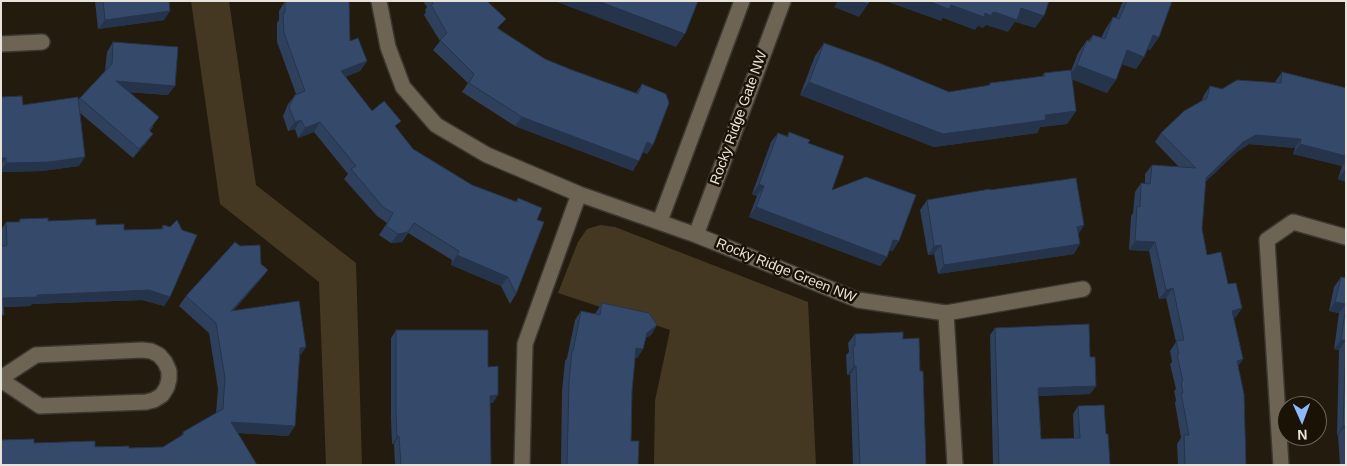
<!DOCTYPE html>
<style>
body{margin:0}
#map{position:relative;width:1347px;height:466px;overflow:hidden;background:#231b0e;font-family:Arial,sans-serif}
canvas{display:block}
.frame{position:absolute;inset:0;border:2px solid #e8e3da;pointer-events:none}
.north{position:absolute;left:1277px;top:396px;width:50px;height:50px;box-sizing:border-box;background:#191205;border:1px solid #6c665a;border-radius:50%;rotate:178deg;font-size:14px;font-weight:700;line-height:20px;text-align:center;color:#e8e3da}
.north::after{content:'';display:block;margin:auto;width:18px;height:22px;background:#8db9fc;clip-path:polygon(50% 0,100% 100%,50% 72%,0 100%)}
</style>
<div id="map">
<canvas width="1347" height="466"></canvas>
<div class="frame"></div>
<div class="north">N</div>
</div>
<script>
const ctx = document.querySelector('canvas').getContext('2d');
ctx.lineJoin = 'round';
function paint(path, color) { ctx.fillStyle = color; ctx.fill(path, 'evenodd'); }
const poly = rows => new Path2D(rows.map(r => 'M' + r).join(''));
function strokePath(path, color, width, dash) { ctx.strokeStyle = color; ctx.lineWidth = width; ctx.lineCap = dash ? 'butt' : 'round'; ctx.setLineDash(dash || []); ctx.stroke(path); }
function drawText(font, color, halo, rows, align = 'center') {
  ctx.font = font + ' Arial,sans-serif'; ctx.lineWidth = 5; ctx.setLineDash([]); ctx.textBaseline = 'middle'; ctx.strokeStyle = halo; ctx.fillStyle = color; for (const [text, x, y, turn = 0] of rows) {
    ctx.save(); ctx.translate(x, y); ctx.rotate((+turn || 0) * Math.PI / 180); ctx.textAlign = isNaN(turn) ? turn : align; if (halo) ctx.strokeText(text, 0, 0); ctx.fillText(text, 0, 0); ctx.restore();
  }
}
paint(poly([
 [191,1,229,1,256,185,356,263,362,465,326,465,319,282,220,204],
 [600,225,615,227,808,302,816,465,654,465,655,401,670,330,558,293,578,242,587,229]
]), '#453822');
const minor = poly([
 [379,1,388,47,403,87,436,125,487,155,579,194,696,235,858,300,946,313,955,465],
 [1,44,42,42],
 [660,221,742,1],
 [696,235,783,1],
 [946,313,1083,289],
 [1,378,36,355,142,350,151,351,159,355,165,362,169,371,169,379,167,387,162,395,154,400,146,402,40,406,1,380],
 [522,465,525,344,579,194],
 [1281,465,1267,240,1293,222,1346,237]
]);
strokePath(minor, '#3c3730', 18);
strokePath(minor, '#6d6454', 15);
paint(poly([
 [95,1,169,1,164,20,98,29],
 [285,1,349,1,350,41,367,61,360,71,345,77,372,111,396,128,413,149,472,185,515,202,518,198,537,220,516,294,510,304,501,286,451,265,452,260,408,233,402,242,391,243,379,235,387,223,377,216,344,179,348,174,314,132,298,138,295,129,288,131,283,116,288,104,296,94,277,42,277,23,279,20,279,11],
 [425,1,487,1,499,29,545,59,572,70,636,93,642,84,653,145,647,154,643,152,633,171,515,126,462,92,468,83,433,50,440,41,424,15,426,12,425,10,427,7,424,3],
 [1123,1,1172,1,1159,37,1150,50,1147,49,1144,57,1136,69,1122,64,1107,93,1072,79,1076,111,1067,124,1040,127,1037,133,934,147,800,95,815,56,824,43,949,92,988,86,990,83,1042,76,1044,73,1071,71,1078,53,1087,40,1088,41,1093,35,1101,38,1105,30,1113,17,1116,18],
 [113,42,168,95,129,92,153,127,150,131,153,134,146,143,133,158,80,113,79,166,42,171,1,172,1,97,23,105,78,100,105,71,107,52],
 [1282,72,1346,88,1346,182,1338,179,1342,166,1293,154,1295,148,1249,144,1237,152,1205,182,1202,229,1207,255,1228,284,1242,308,1235,318,1234,318,1243,359,1238,366,1246,465,1178,465,1177,444,1181,438,1175,403,1176,400,1174,391,1176,389,1170,364,1172,362,1170,351,1176,342,1166,298,1159,299,1149,251,1129,250,1131,216,1133,213,1135,192,1141,183,1145,183,1145,174,1152,165,1179,167,1155,142,1161,133,1202,100,1204,95,1210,86,1222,89,1275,82],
 [789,132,808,143,832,190,893,251,889,250,887,257,880,266,749,217,757,196,752,194,771,142,778,133,787,136],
 [990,190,1084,225,1078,234,1074,254,938,274,934,254,928,255,920,210,927,200],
 [20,219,96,225,124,230,161,229,163,225,170,297,164,306,142,300,32,304,30,306,3,307,1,318,1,230,6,222,18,222],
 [261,264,268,270,260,280,234,310,306,347,299,356,295,426,288,436,238,433,257,465,34,443,129,448,163,447,181,436,183,432,216,413,218,389,209,333,179,306,186,296],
 [1341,277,1346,278,1346,465,1340,465,1338,435,1337,435,1339,350,1334,349,1339,313,1329,311,1334,287],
 [602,303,657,325,651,335,645,338,643,349,637,358,635,358,632,391,631,441,638,465,561,465,562,391,565,361,567,358,575,320,581,311,595,314],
 [995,328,1090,357,1096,386,1090,394,1038,396,1041,439,1074,438,1073,414,1078,406,1106,434,1110,465,993,465,990,335],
 [396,330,488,367,493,403,490,403,491,465,395,465,394,444,392,444,391,418,391,338],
 [855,334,903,339,920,371,926,465,853,465,850,375,847,375,846,355,849,352,848,343]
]), '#2e405c');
paint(poly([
 [598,1,685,34,676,47,557,2],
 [838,1,860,1,868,4,859,17,834,7],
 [885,1,928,1,951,5,985,13,1021,8,1044,16,1035,28,1015,22,1008,32,986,25,983,28,978,26,975,30,943,18,941,21],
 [170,11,164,20,98,29,105,20],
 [1153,35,1159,37,1150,50,1144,48],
 [1127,50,1144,57,1136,69,1118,63],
 [367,61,360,71,335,81,341,71],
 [1077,65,1116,80,1107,93,1068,78],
 [116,81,175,86,168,95,110,91],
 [809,82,1045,115,1076,111,1067,124,1040,127,1037,133,934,147,800,95],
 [522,117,639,161,633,171,515,126],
 [301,120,295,129,288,131,295,122],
 [320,122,314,132,298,138,305,128],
 [153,134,146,143,133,158,139,149],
 [1256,135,1301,139,1295,148,1249,144,1237,152,1199,188,1206,178,1243,142],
 [647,142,653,145,647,154,640,151],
 [1300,144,1346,156,1346,161,1342,166,1293,154],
 [85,157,79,166,42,171,1,172,1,170,6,163],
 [1,158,6,158,1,165],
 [1345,170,1346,170,1346,182,1338,179],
 [759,184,764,186,757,196,752,194],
 [756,207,887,257,880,266,749,217],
 [1084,225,1078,235,1077,227],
 [408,232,402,242,391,243,398,234],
 [893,240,899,241,893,251,887,249],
 [1135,241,1155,242,1149,251,1129,250],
 [1080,244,1074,254,938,274,944,265],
 [941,245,934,254,928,255,934,246],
 [457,255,508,277,501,286,451,265],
 [268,270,260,280,224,321,231,311],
 [1173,288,1166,298,1159,299,1166,290],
 [149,290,170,297,164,306,142,300,32,304,30,306,1,307,3,298,37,295],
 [1335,302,1346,304,1339,313,1329,311],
 [1242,308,1235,318,1226,320,1232,311],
 [657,325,651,335,640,342,647,333],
 [1341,340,1346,340,1339,350,1334,349],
 [306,347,299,357,300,348],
 [636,348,643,349,637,358,630,357],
 [1243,359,1236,369,1237,361],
 [854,366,856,366,850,375,847,375],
 [1096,386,1090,394,1033,396,1038,388],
 [498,395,493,403,484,403,490,396],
 [231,422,295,426,288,436,224,432],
 [1343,426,1345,426,1338,435,1337,435],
 [399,436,394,444,392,444,397,437]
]), '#25344b');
const building = poly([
 [103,1,169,1,170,11,105,20,103,1],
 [292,1,349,1,350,41,358,38,367,61,341,71,372,111,384,101,401,121,395,126,413,149,472,185,517,202,518,198,542,208,537,220,544,222,516,294,508,277,457,255,459,251,414,223,408,232,398,234,386,226,393,213,383,207,351,169,356,166,320,122,305,128,301,120,295,122,289,107,295,95,305,91,284,33,283,13,285,13,285,2,292,1],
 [432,1,487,1,506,19,497,28,545,59,572,70,638,94,642,84,666,94,669,103,653,145,647,142,639,161,522,117,469,83,474,74,440,40,447,33,431,5,433,4,432,1],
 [598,1,698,1,685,34,598,1],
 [860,1,869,1,868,4,860,1],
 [928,1,1049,1,1044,16,1021,8,1017,20,995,12,992,13,992,16,985,13,984,17,951,5,949,9,928,1],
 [1127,1,1172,1,1159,37,1153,35,1144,57,1127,50,1116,80,1077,65,1087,40,1090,42,1093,35,1105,39,1113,17,1119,19,1127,1],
 [113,42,178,47,175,86,116,81,159,117,149,130,153,134,139,149,80,98,112,64,113,42],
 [824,43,877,62,949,92,990,85,990,83,1045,76,1044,73,1071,70,1076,111,1045,115,1046,120,943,134,809,82,824,43],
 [1282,72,1346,88,1346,156,1300,144,1301,139,1256,135,1243,142,1206,178,1202,229,1207,255,1221,252,1228,284,1236,283,1242,308,1232,311,1243,359,1237,361,1244,394,1246,465,1185,465,1184,435,1189,435,1181,393,1183,393,1181,382,1183,381,1177,355,1179,354,1176,341,1184,340,1173,288,1166,290,1155,242,1135,241,1137,206,1140,207,1141,183,1150,184,1152,165,1196,168,1161,133,1184,111,1207,98,1210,86,1222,89,1237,80,1281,83,1282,72],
 [22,96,23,105,78,97,85,157,49,162,6,163,6,158,1,158,1,97,22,96],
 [789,132,810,140,808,143,844,156,832,190,866,177,916,195,899,241,893,240,887,257,756,207,764,186,759,184,778,133,788,137,789,132],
 [1076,178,1084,225,1077,227,1080,244,944,265,941,245,934,246,927,200,990,189,990,190,1076,178],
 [48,218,48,221,96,219,96,225,124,224,124,230,163,229,163,225,170,227,177,220,182,230,197,235,170,297,149,290,37,295,37,297,3,298,4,315,1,315,1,246,6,246,7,245,6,222,20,222,20,219,48,218],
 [235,242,240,246,260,245,261,264,268,270,231,311,299,301,306,347,300,348,295,426,231,422,257,465,1,465,1,440,34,439,34,443,95,441,95,447,129,446,129,448,163,447,184,434,183,432,223,409,225,378,216,323,186,296,235,242],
 [1341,277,1346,278,1346,304,1335,302,1341,277],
 [602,303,649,313,657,325,647,333,643,349,636,348,632,391,631,441,639,441,638,465,567,465,569,382,572,351,573,351,581,311,600,315,602,303],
 [1346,306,1346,445,1345,426,1343,426,1346,340,1341,340,1346,306],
 [1089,324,1090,357,1095,357,1096,386,1038,388,1041,439,1080,438,1078,406,1104,405,1106,434,1108,434,1110,465,999,465,995,328,1089,324],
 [396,330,488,330,488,367,498,366,498,395,490,396,491,465,401,465,399,436,397,437,396,410,396,330],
 [903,332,903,339,919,338,920,371,923,371,926,465,860,465,856,366,854,366,853,346,855,346,855,334,903,332]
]);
paint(building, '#354a6b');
strokePath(building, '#25344b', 1);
drawText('14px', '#e8e3da', '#191205', [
 ["Rocky Ridge Gate NW",739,118,-70],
 ["Rocky Ridge Green NW",786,271,22]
]);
</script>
